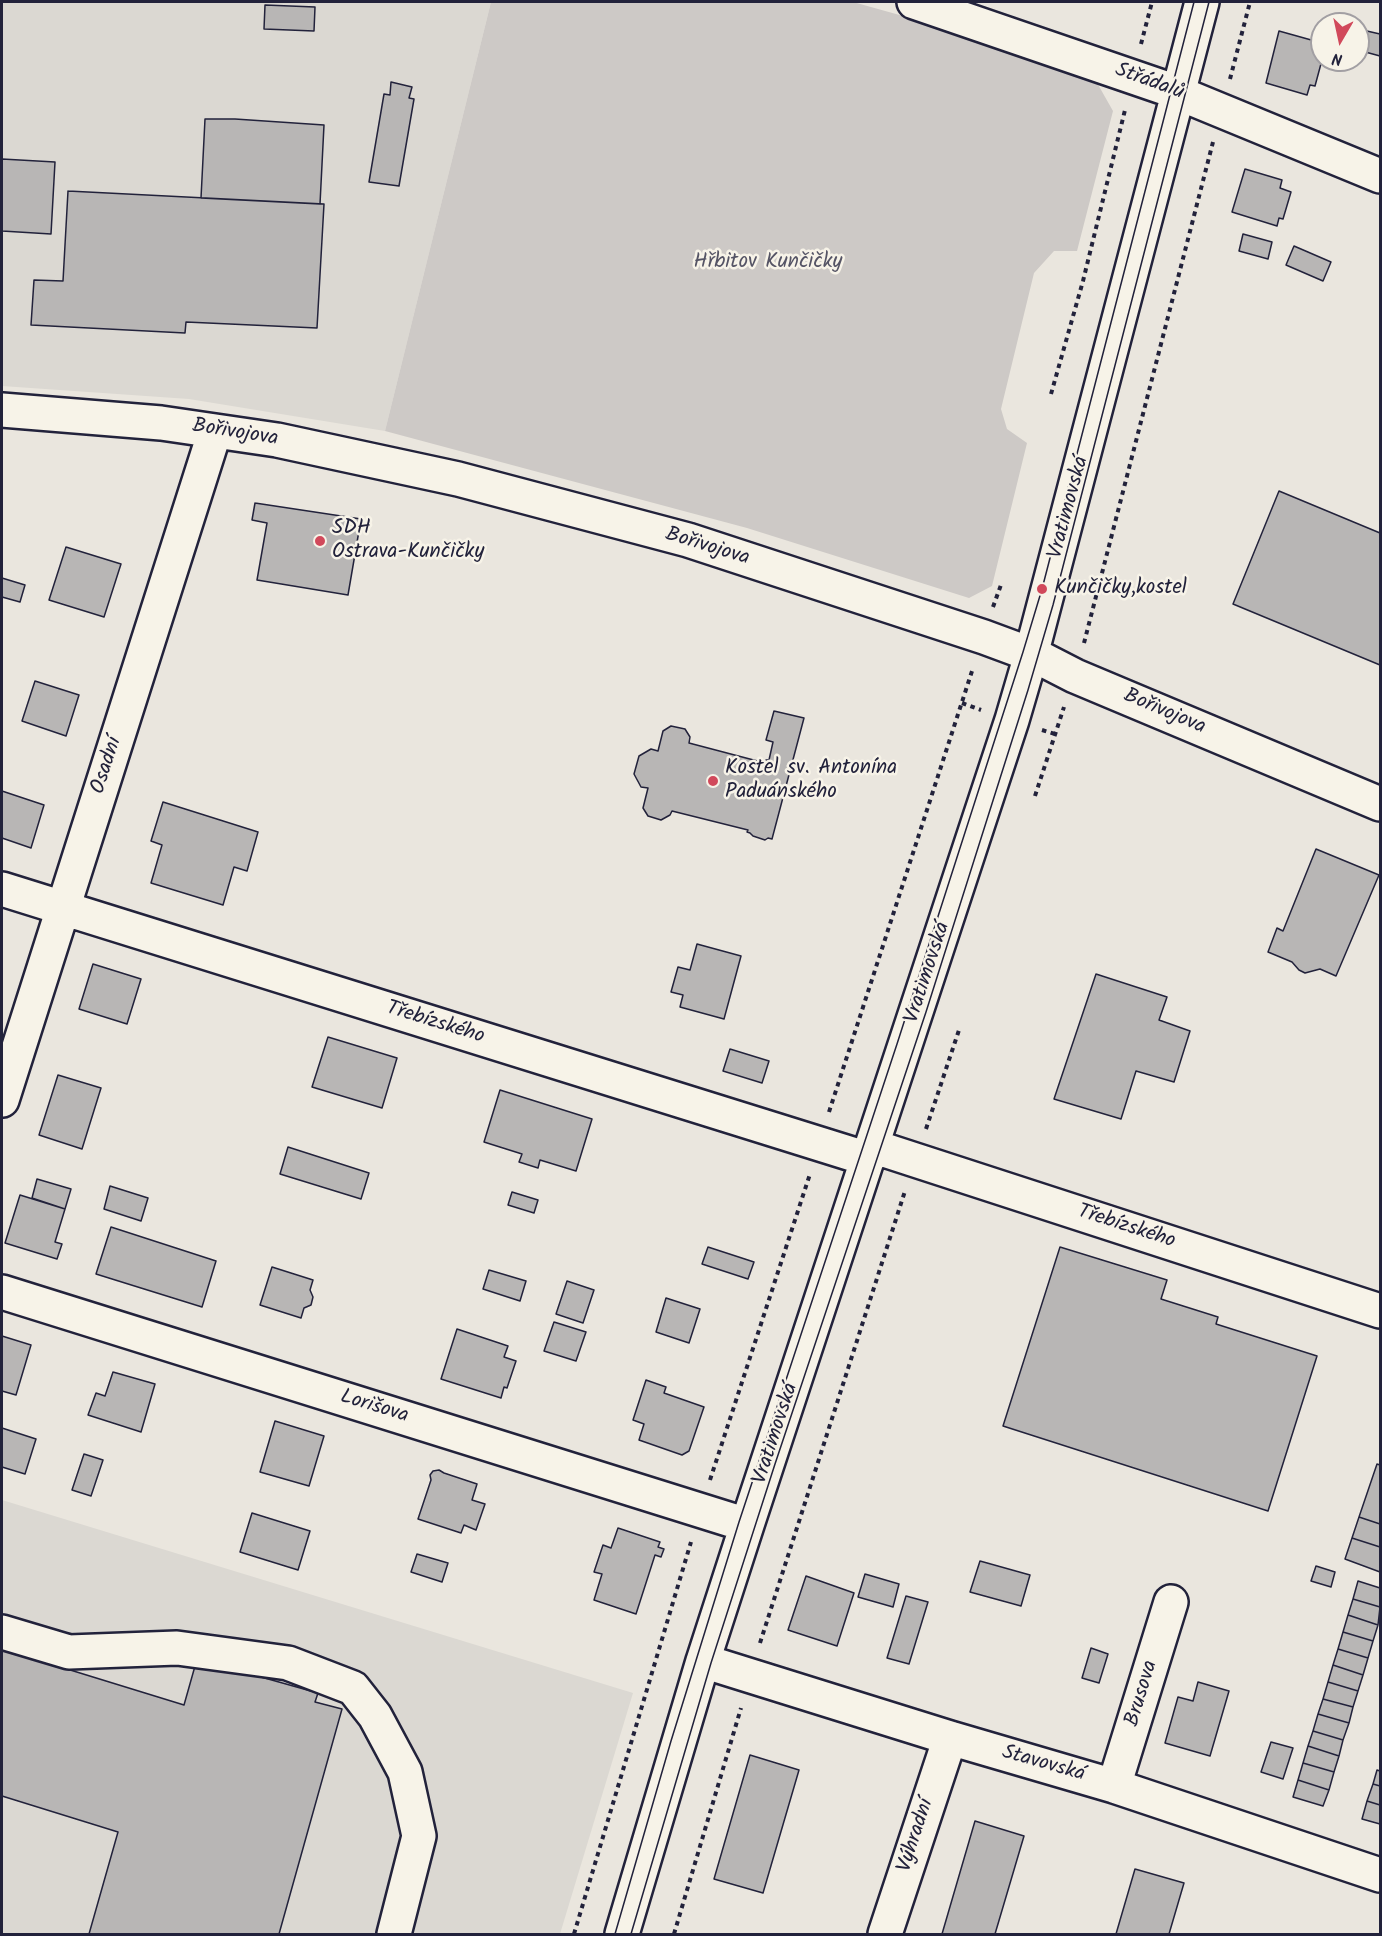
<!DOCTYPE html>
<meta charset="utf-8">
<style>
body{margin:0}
#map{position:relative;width:1382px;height:1936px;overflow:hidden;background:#eae6de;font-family:Kalam,sans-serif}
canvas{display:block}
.frame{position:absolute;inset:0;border:3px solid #22223b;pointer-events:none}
.north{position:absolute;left:1310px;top:12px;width:60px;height:60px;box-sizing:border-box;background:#f7f3e8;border:2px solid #a29fa3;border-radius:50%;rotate:189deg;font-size:16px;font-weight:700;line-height:24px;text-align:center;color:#22223b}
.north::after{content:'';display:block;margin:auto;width:21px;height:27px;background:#d1495b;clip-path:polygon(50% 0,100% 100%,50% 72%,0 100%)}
</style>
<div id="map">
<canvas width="1382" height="1936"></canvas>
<div class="frame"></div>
<div class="north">N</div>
</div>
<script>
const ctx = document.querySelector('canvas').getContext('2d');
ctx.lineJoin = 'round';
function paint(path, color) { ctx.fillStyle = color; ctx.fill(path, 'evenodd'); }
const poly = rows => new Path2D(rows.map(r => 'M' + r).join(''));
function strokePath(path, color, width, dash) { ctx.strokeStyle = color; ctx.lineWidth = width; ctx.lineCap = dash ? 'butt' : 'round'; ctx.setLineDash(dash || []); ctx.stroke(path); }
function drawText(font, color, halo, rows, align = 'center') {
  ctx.font = font + ' Kalam,sans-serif'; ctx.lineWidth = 5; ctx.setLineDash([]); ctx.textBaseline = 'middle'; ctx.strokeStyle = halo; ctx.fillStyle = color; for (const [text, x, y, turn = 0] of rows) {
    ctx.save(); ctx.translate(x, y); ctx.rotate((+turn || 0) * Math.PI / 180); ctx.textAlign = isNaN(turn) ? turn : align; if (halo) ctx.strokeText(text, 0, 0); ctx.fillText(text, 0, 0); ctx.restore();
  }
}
paint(poly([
 [2,2,491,2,385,431,189,399,2,386],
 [2,1500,633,1693,560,1934,2,1934]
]), '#dbd8d2');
paint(poly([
 [491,2,853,2,921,21,1096,81,1113,111,1077,251,1054,251,1034,273,1001,409,1007,429,1027,443,992,586,969,598,747,528,385,431]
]), '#cdc9c6');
const building = poly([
 [265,5,315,7,314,31,264,29,265,5],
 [1358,29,1380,34,1380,56,1358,50,1358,29],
 [1279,31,1322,43,1322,60,1315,86,1310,85,1307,95,1266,83,1279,31],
 [391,82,412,87,409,98,414,99,399,186,369,182,384,94,390,95,391,82],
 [205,119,235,119,324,125,320,204,201,198,205,119],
 [2,159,55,162,51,234,2,231,2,159],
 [1245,169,1282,180,1280,188,1291,192,1283,219,1279,218,1277,226,1232,212,1245,169],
 [68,191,324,204,317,328,186,322,185,333,31,325,34,280,63,281,68,191],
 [1243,234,1272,242,1268,259,1239,251,1243,234],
 [1294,246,1331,262,1323,281,1286,265,1294,246],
 [1279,491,1380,533,1380,665,1233,604,1279,491],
 [255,503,361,519,348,595,257,580,267,523,252,520,255,503],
 [66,547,121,564,104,617,49,600,66,547],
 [2,578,25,585,20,602,2,597,2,578],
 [35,681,79,695,66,736,22,721,35,681],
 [774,711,804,718,772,839,768,838,765,840,753,836,750,833,747,832,748,830,672,811,670,815,661,820,648,816,643,808,648,788,641,787,634,774,639,756,651,749,658,751,663,731,671,726,685,729,690,737,689,743,765,763,766,760,769,760,773,742,766,740,774,711],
 [2,791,44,805,31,848,2,838,2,791],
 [163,802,258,832,247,871,234,867,223,905,151,883,162,845,151,841,163,802],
 [1316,849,1379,875,1336,976,1320,969,1305,973,1299,970,1292,962,1268,952,1277,928,1283,931,1316,849],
 [697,944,741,956,724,1019,680,1007,683,995,671,992,678,967,690,970,697,944],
 [93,964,141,979,127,1024,79,1009,93,964],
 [1096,974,1167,997,1159,1020,1190,1031,1174,1082,1136,1071,1121,1119,1054,1099,1096,974],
 [328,1037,397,1058,382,1108,312,1087,328,1037],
 [730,1049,769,1061,762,1083,723,1071,730,1049],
 [58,1075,101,1088,82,1149,39,1135,58,1075],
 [500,1090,592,1119,576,1171,540,1160,538,1168,519,1162,522,1154,484,1142,500,1090],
 [288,1147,369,1173,361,1199,280,1174,288,1147],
 [37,1179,71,1189,65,1209,32,1198,37,1179],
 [110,1186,148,1198,141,1221,104,1209,110,1186],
 [512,1192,538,1200,534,1213,508,1205,512,1192],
 [20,1195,65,1209,55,1242,62,1244,57,1259,5,1243,20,1195],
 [111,1227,216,1261,202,1307,96,1274,111,1227],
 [708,1247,754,1262,748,1279,702,1264,708,1247],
 [1060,1247,1167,1280,1161,1299,1218,1317,1216,1324,1317,1356,1268,1511,1003,1426,1060,1247],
 [272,1267,313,1280,310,1290,313,1297,311,1305,304,1308,301,1318,260,1305,272,1267],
 [489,1270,526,1281,520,1301,483,1289,489,1270],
 [567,1281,594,1290,583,1323,556,1314,567,1281],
 [666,1298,700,1309,689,1343,656,1332,666,1298],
 [554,1322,586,1332,576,1361,544,1351,554,1322],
 [457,1329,508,1346,504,1357,516,1361,507,1388,504,1387,501,1398,441,1379,457,1329],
 [2,1336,31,1345,16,1395,2,1391,2,1336],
 [113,1372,155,1384,141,1432,88,1415,96,1393,105,1396,113,1372],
 [646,1380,666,1387,664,1393,704,1407,689,1451,682,1455,639,1440,644,1424,633,1420,646,1380],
 [275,1421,324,1436,309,1486,260,1472,275,1421],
 [2,1428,36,1439,25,1474,2,1467,2,1428],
 [84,1454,103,1460,91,1496,72,1490,84,1454],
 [1377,1464,1380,1465,1380,1524,1359,1517,1377,1464],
 [439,1470,444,1473,477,1484,472,1500,485,1504,476,1530,464,1525,461,1533,418,1519,431,1480,430,1475,433,1471,439,1470],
 [252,1513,310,1531,298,1570,240,1552,252,1513],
 [1359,1517,1380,1524,1380,1547,1352,1538,1359,1517],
 [618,1528,660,1542,658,1547,664,1549,661,1557,655,1555,636,1614,594,1600,602,1574,594,1572,603,1545,611,1548,618,1528],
 [1352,1538,1380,1547,1380,1572,1345,1559,1352,1538],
 [417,1554,448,1563,442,1582,411,1572,417,1554],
 [980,1561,1030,1575,1021,1606,970,1592,980,1561],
 [1316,1566,1335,1572,1331,1587,1311,1581,1316,1566],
 [865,1574,899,1584,893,1607,858,1597,865,1574],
 [806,1576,854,1593,837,1646,788,1630,806,1576],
 [1358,1581,1380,1588,1380,1607,1353,1599,1358,1581],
 [906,1596,928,1602,909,1664,887,1658,906,1596],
 [1353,1599,1380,1607,1378,1625,1348,1615,1353,1599],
 [1348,1615,1378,1625,1373,1641,1343,1632,1348,1615],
 [1343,1632,1373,1641,1368,1658,1338,1649,1343,1632],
 [1091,1648,1108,1654,1099,1683,1082,1678,1091,1648],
 [2,1649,184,1705,197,1659,318,1693,315,1702,342,1709,279,1934,89,1934,118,1832,2,1796,2,1649],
 [1338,1649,1368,1658,1363,1675,1333,1665,1338,1649],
 [1333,1665,1363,1675,1358,1691,1328,1682,1333,1665],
 [1198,1682,1229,1691,1210,1756,1165,1743,1178,1697,1193,1701,1198,1682],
 [1328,1682,1358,1691,1353,1707,1323,1699,1328,1682],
 [1323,1699,1353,1707,1349,1723,1318,1714,1323,1699],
 [1318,1714,1349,1723,1343,1740,1313,1731,1318,1714],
 [1313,1731,1343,1740,1339,1756,1308,1746,1313,1731],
 [1271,1742,1293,1748,1283,1779,1261,1772,1271,1742],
 [1308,1746,1339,1756,1334,1772,1303,1763,1308,1746],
 [750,1755,799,1770,763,1893,714,1879,750,1755],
 [1303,1763,1334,1772,1329,1790,1298,1780,1303,1763],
 [1377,1770,1380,1771,1380,1786,1373,1784,1377,1770],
 [1298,1780,1329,1790,1323,1806,1293,1797,1298,1780],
 [1373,1784,1380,1786,1380,1805,1367,1801,1373,1784],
 [1367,1801,1380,1805,1380,1824,1362,1819,1367,1801],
 [975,1821,1024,1836,995,1934,942,1934,975,1821],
 [1135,1869,1184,1883,1169,1934,1116,1934,1135,1869]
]);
paint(building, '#b8b6b5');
strokePath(building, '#22223b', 1.5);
const minor = poly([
 [914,2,1171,90,1380,176],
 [2,410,161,423,277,440,458,479,688,540,984,637,1038,657,1075,676,1380,804],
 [2,889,868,1159],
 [2,1100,215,431],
 [872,1146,1380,1311],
 [2,1292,747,1525],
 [2,1632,69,1652,177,1648,288,1663,353,1688,375,1716,405,1772,419,1836,394,1934],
 [703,1661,950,1738,1114,1786,1380,1875],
 [1114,1786,1171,1602],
 [622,1934,703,1661,747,1525,1012,720,1031,655,1202,2],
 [885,1934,950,1738]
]);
strokePath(minor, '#22223b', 38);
strokePath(poly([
 [1141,44,1152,2],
 [1230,79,1250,2],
 [1051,394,1083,281,1125,110],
 [993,607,1002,582],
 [1084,643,1213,142],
 [962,703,981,710],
 [1042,730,1055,734],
 [1035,796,1064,707],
 [829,1112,973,668],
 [926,1129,960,1027],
 [710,1480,810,1174],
 [760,1643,905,1191],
 [574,1934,691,1542],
 [674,1934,741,1708]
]), '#22223b', 4, [4.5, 4.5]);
strokePath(minor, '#f7f3e8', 33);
strokePath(poly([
 [615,1934,671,1741,739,1522,897,1044,1023,652,1042,589,1194,2],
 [631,1934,711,1663,775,1464,926,1012,1028,690,1053,605,1209,2]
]), '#22223b', 1.5);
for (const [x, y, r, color] of [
 [320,541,6,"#d1495b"],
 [1042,589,6,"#d1495b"],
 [713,781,6,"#d1495b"]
]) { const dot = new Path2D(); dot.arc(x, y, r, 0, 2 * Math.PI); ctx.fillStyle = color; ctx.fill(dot); strokePath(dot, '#f7f3e8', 2); }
drawText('21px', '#22223b', '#f7f3e8', [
 ["Střádalů",1149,83,20],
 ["Bořivojova",235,434,9],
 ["Vratimovská",1070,508,-75],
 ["Bořivojova",707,548,17],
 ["Bořivojova",1164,713,23],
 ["Osadní",108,766,-72],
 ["Vratimovská",929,973,-72],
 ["Třebízského",435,1024,17],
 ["Třebízského",1126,1228,18],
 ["Lorišova",374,1408,17],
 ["Vratimovská",777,1434,-72],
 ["Brusova",1143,1694,-73],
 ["Stavovská",1043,1765,16],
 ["Výhradní",917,1836,-72]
]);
drawText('21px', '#555465', '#f7f3e8', [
 ["Hřbitov Kunčičky",768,263]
]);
drawText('21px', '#22223b', '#f7f3e8', [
 ["SDH",332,529],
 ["Ostrava-Kunčičky",332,553],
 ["Kunčičky,kostel",1054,589],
 ["Kostel sv. Antonína",725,769],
 ["Paduánského",725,793]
], 'left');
</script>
